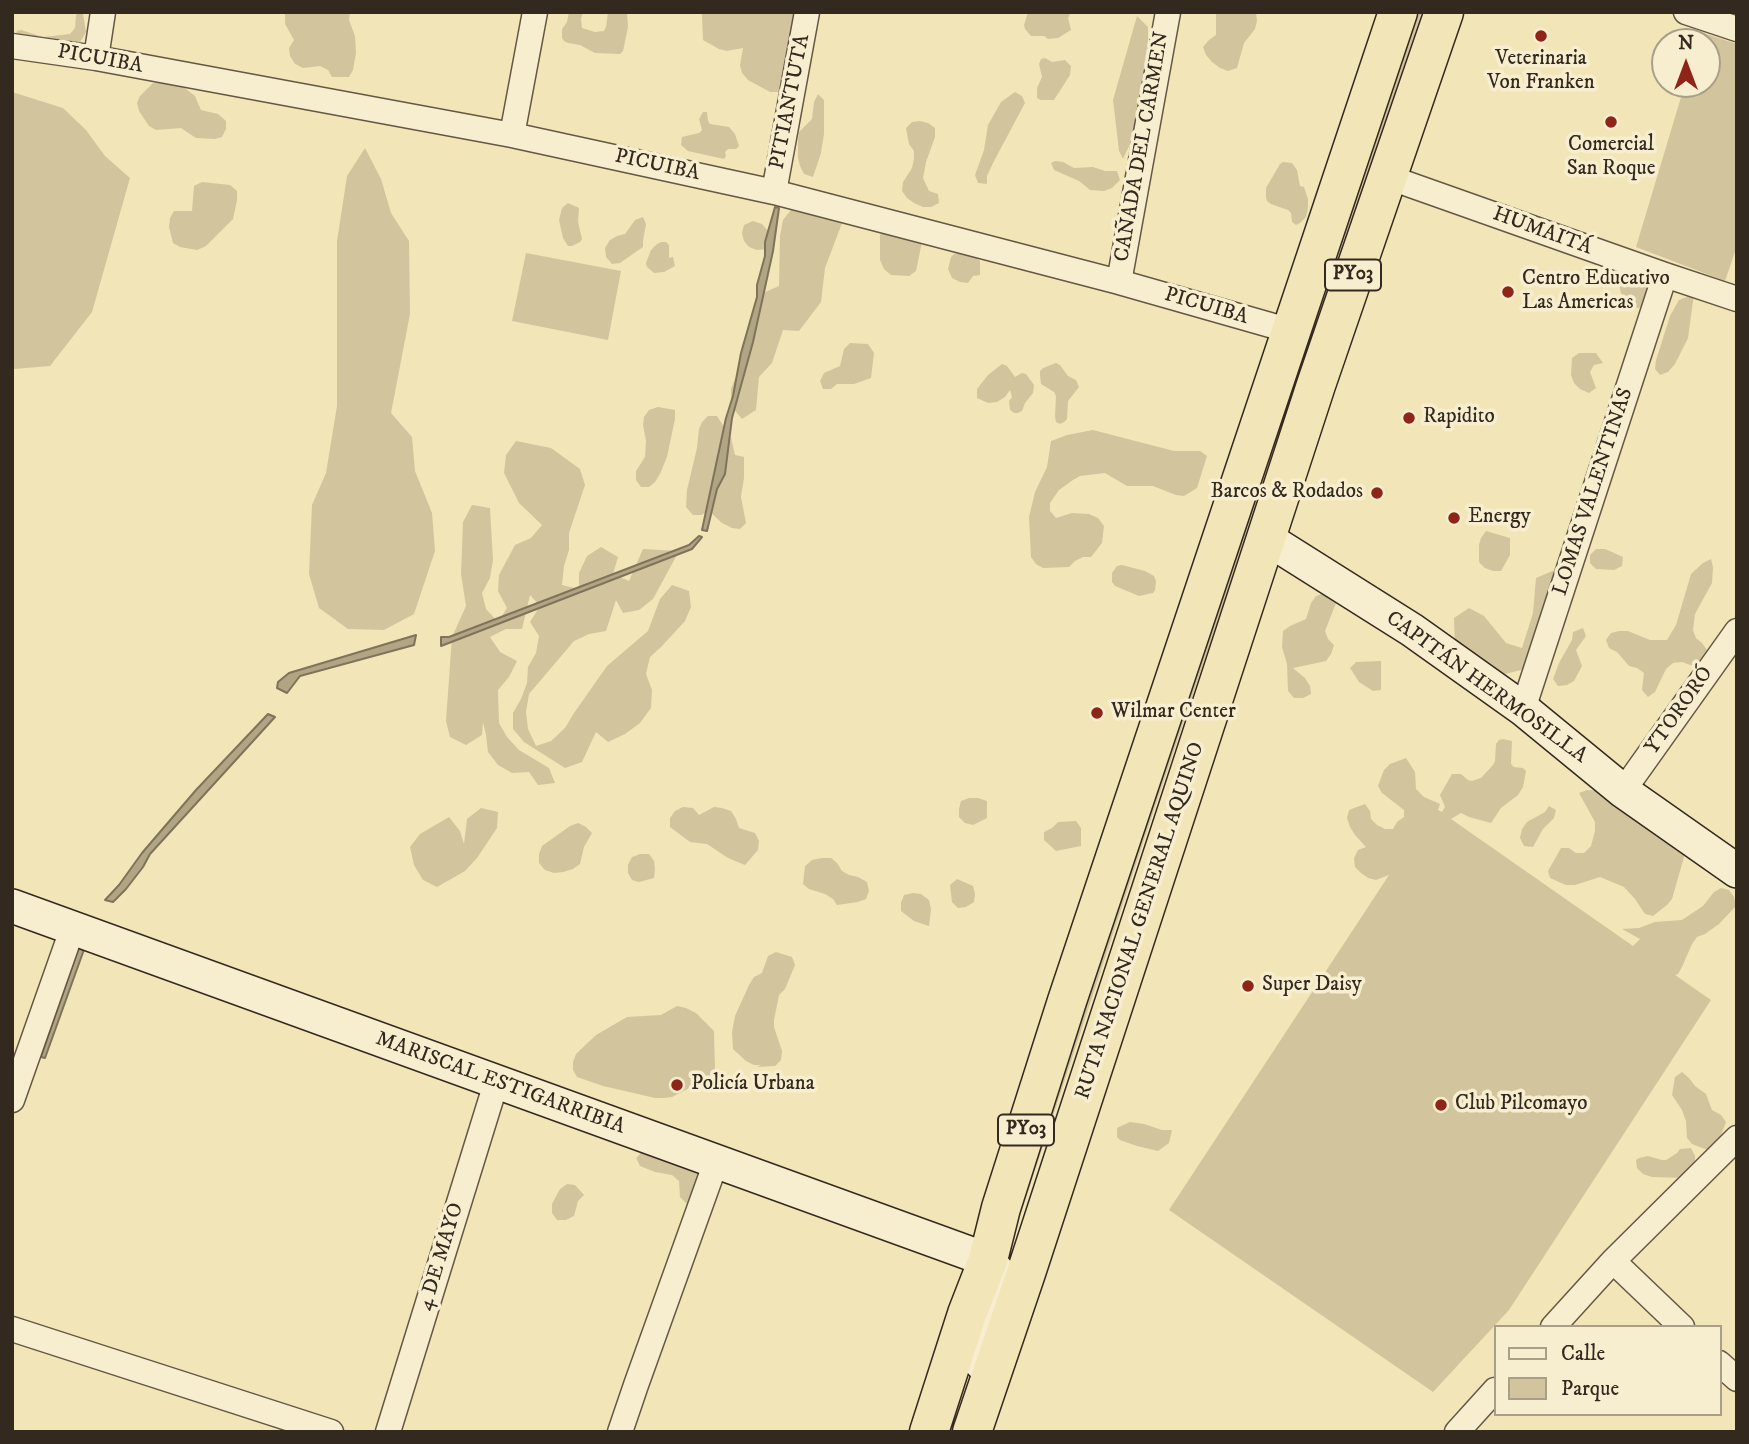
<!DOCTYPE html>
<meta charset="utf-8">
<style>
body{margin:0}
#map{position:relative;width:1749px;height:1444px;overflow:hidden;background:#f2e5b7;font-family:"IM FELL DW Pica",serif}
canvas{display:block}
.frame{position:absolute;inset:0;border:14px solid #34291e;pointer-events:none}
.legend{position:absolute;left:1494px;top:1325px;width:228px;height:91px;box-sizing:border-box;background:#f7eed0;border:2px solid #a99f89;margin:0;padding:9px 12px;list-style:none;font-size:21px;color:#34291e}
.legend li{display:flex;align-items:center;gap:14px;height:35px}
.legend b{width:35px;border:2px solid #a99f89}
.north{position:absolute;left:1651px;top:28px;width:70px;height:70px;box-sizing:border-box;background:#f7eed0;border:2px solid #a99f89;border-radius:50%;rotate:0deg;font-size:19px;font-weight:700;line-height:28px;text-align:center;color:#34291e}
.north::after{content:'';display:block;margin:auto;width:24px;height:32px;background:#8f2418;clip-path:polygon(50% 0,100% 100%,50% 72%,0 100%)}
</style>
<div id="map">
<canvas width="1749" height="1444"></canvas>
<div class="frame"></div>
<ul class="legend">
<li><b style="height:9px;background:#f7eed0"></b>Calle</li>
<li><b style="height:19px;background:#d2c59d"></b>Parque</li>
</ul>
<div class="north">N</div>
</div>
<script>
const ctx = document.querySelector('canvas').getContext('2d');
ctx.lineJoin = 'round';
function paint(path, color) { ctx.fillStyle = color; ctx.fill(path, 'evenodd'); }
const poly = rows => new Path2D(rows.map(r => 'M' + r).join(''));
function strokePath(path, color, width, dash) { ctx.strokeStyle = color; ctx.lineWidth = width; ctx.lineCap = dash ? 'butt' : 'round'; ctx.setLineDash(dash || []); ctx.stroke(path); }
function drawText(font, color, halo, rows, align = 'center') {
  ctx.font = font + ' "IM FELL DW Pica",serif'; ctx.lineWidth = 7; ctx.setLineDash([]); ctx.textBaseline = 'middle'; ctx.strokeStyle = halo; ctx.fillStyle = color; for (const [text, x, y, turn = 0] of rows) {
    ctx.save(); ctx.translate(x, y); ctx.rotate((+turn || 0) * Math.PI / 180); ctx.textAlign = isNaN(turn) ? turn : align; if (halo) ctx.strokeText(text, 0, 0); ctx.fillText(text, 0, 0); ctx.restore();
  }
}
paint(poly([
 [79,12,83,14,86,32,79,44,16,35,17,31,21,30,43,37,70,34,75,28,76,15],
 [285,12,350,12,349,20,355,36,356,53,353,70,349,77,332,77,328,70,320,66,303,68,295,64,290,56,289,48,294,40,285,24],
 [569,12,583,12,581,19,582,28,595,32,604,31,606,27,608,12,627,12,628,27,623,51,620,54,595,53,580,45,568,43,564,41,562,38,562,29,567,22],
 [699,12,803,12,786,89,778,92,770,92,748,80,742,73,740,65,743,48,727,51,719,49,703,40,702,15],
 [1028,12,1071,12,1068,18,1071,30,1058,38,1048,39,1044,36,1031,36,1025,29,1024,25],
 [1216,12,1256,12,1257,21,1255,29,1244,43,1237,68,1228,71,1220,68,1212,62,1206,55,1203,47,1209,40,1216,35],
 [1417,12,1422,12,1144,840,1020,1216,1018,1217,1139,838],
 [1137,16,1148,27,1148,125,1130,144,1123,159,1119,151,1113,100],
 [1700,32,1737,44,1737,246,1725,281,1636,247,1685,84,1707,84,1707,42,1697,42],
 [1045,58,1052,62,1065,60,1071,66,1070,75,1054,100,1041,100,1037,98,1037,88,1042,77,1039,64,1041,59],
 [173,82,181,85,195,96,201,110,218,114,226,121,226,129,222,137,215,139,196,138,181,128,156,130,149,126,139,111,137,103,140,96,153,83],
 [12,92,63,108,86,130,105,156,130,178,92,312,50,366,14,369,12,368],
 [1015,92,1022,96,1025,103,994,161,987,176,987,184,978,183,975,175,984,150,988,125,1001,102],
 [818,94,824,100,824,134,821,153,813,177,804,174,800,166,798,158,798,140,799,132,812,119,814,102],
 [703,112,707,112,708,121,710,124,729,127,735,134,739,146,736,149,728,149,725,152,726,156,724,159,688,151,681,145,682,137,699,133,702,130,699,119],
 [920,121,928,123,935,128,935,137,926,162,923,178,929,191,938,194,939,203,931,207,923,207,914,203,907,198,902,191,903,182,912,168,914,159,914,151,909,144,906,128,912,122],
 [365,148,381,179,391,213,409,241,410,314,391,413,412,437,415,471,432,513,435,551,414,614,384,630,348,629,319,608,309,574,312,505,326,473,337,406,337,241,347,176],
 [1055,161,1063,162,1074,168,1093,167,1105,171,1117,171,1120,180,1112,188,1104,191,1090,190,1079,181,1054,170,1051,163],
 [1283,162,1292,163,1297,170,1300,186,1304,187,1308,199,1308,208,1306,217,1300,223,1296,225,1292,222,1291,213,1288,210,1271,204,1267,201,1266,197,1266,188,1280,164],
 [202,182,230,185,237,191,237,200,233,219,206,246,197,250,180,247,173,243,169,227,170,218,174,211,192,211,194,186],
 [568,203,579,208,578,222,582,239,580,242,572,246,568,246,563,238,559,220,562,208],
 [794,206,827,212,842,223,825,268,821,302,799,331,783,330,772,363,759,377,756,410,742,419,731,406,731,389,751,339,763,293,779,286,780,236,783,220],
 [643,217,646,224,643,241,643,247,620,263,612,264,606,257,605,248,610,240,617,236,625,234,635,220],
 [753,221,762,224,768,231,766,249,757,250,749,247,744,241,742,233,744,225],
 [885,227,923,237,916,271,909,276,891,275,884,269,880,260,880,235],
 [661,242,666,242,669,245,669,258,673,257,675,266,664,272,654,273,647,267,646,263,651,250,657,244],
 [526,253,621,271,608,340,512,321],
 [963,253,977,258,980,261,980,275,973,276,968,283,960,282,952,278,948,269,951,257,954,254],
 [1628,272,1648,279,1648,297,1646,305,1638,308,1630,306,1621,293,1619,285,1621,277],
 [1694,294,1688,338,1675,364,1668,372,1660,375,1655,369,1656,360,1670,316,1679,300],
 [850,343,868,344,874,353,871,378,854,384,837,384,831,389,823,389,820,381,824,373,840,366,844,349],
 [1579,353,1596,353,1603,363,1594,365,1590,372,1596,388,1589,393,1580,389,1574,383,1571,375,1572,358],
 [1056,363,1060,365,1068,376,1076,380,1079,387,1068,401,1067,419,1064,422,1060,424,1056,422,1055,417,1056,396,1054,392,1041,384,1040,375,1040,371,1043,368],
 [1002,364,1007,366,1015,377,1022,373,1026,374,1034,385,1033,393,1025,403,1022,411,1018,413,1014,413,1010,410,1009,401,1012,397,1010,390,1005,397,997,402,988,403,977,398,977,389,988,375],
 [658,407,675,410,675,419,667,457,660,474,655,482,649,487,641,487,636,480,636,471,645,457,646,441,643,425,644,417,649,410],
 [708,416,717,416,731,438,735,455,744,457,744,478,741,497,746,523,740,529,732,528,722,523,709,511,701,515,693,515,686,507,687,490,697,448,699,429,702,422],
 [1093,430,1174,451,1200,451,1207,456,1197,488,1184,496,1176,495,1153,486,1127,486,1105,473,1080,476,1073,480,1059,490,1050,503,1050,511,1056,518,1072,513,1089,514,1098,518,1104,526,1102,543,1091,557,1083,557,1075,561,1069,567,1043,568,1036,564,1031,557,1029,517,1035,492,1047,467,1051,441,1067,435],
 [516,441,551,448,580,469,585,485,569,533,569,550,564,566,562,585,579,589,579,573,587,556,601,547,618,557,613,574,629,581,643,549,679,551,653,599,639,610,623,613,616,600,606,631,589,634,574,641,529,694,526,712,528,729,536,746,551,741,565,728,574,713,607,666,648,631,660,599,672,585,689,591,691,607,685,621,662,646,650,657,646,674,652,690,651,708,640,723,625,734,608,742,596,732,582,762,565,768,524,742,513,729,513,713,521,699,527,683,528,667,536,653,539,636,530,622,540,606,530,595,522,629,506,629,490,637,500,652,517,661,509,677,498,690,499,723,507,737,519,750,549,768,555,783,538,785,529,772,512,773,498,765,488,752,486,735,483,722,482,735,466,745,450,737,446,721,452,637,466,606,461,574,463,522,472,505,490,508,493,560,490,578,482,593,486,609,498,622,507,608,498,591,499,575,515,545,531,538,542,525,519,503,504,473,506,455],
 [1486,531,1510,538,1510,555,1501,571,1493,571,1485,568,1479,562,1479,545,1481,538],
 [1596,549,1605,549,1623,557,1622,566,1614,570,1596,569,1590,563,1590,555],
 [1711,559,1713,567,1712,583,1695,614,1693,630,1696,638,1702,643,1712,657,1699,668,1682,662,1673,663,1666,669,1655,692,1648,697,1642,690,1644,673,1637,668,1629,666,1617,652,1609,648,1606,640,1611,633,1619,631,1628,631,1650,640,1667,640,1676,625,1691,574,1703,563],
 [1122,565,1145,571,1154,576,1156,581,1155,590,1153,593,1139,596,1115,586,1112,582,1112,573,1117,566],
 [1555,570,1554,587,1529,668,1497,676,1455,650,1454,618,1469,608,1484,616,1506,643,1522,648,1533,613,1536,578],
 [1324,593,1336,603,1325,631,1328,639,1334,645,1331,654,1326,661,1293,668,1305,678,1310,686,1311,694,1303,698,1294,698,1288,691,1287,664,1282,647,1283,631,1290,626,1306,619,1311,603,1316,596],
 [1583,628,1586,636,1576,650,1582,666,1574,681,1567,685,1558,686,1553,679,1559,663,1572,640,1573,632],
 [1381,661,1381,690,1373,691,1359,682,1350,668,1356,662],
 [1503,739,1512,741,1511,764,1514,767,1523,768,1526,771,1523,787,1518,795,1501,808,1491,823,1469,817,1461,813,1451,819,1633,946,1640,939,1622,929,1639,928,1655,922,1682,920,1703,906,1714,892,1721,888,1729,890,1734,897,1736,906,1719,924,1705,934,1697,937,1692,944,1682,967,1678,974,1675,975,1711,1000,1509,1310,1433,1392,1169,1210,1389,875,1376,880,1368,878,1361,873,1355,867,1354,858,1358,850,1366,847,1355,835,1350,827,1347,818,1349,810,1365,804,1370,811,1371,819,1377,825,1385,829,1393,829,1397,822,1404,817,1404,810,1382,793,1378,786,1384,770,1390,764,1406,758,1415,772,1416,789,1424,797,1440,804,1438,810,1442,812,1445,807,1440,795,1452,774,1461,774,1468,780,1472,781,1481,778,1493,765,1495,761,1496,744,1499,740],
 [1587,790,1606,791,1686,850,1672,899,1667,905,1653,916,1645,914,1635,899,1624,887,1600,877,1575,885,1566,885,1550,878,1548,871,1561,848,1569,848,1576,853,1584,853,1591,846,1595,831,1595,822,1579,793],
 [969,798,978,798,987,801,987,818,973,825,965,823,959,817,959,809,961,801],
 [1549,806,1556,810,1554,818,1543,829,1533,847,1524,846,1520,838,1522,829,1527,822,1545,812],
 [683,807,693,808,699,815,714,807,722,808,731,811,736,819,739,828,755,833,759,841,758,850,745,865,728,858,707,844,690,842,670,827,670,818,675,811],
 [481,808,498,812,497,828,477,858,465,871,437,887,423,880,414,865,410,847,420,834,449,817,460,831,464,844,467,819],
 [1076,821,1081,828,1081,846,1056,851,1044,840,1044,832,1052,828,1058,822],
 [578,823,586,827,592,833,584,847,580,864,573,869,563,872,554,873,545,870,539,863,539,854,542,846,570,826],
 [640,854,649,854,654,861,655,869,654,878,639,882,632,880,628,873,628,865,632,857],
 [822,858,831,858,837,863,842,871,849,875,858,877,867,882,869,891,866,899,858,902,837,905,833,899,825,894,809,889,803,884,805,866,812,860],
 [957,879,973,886,975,894,974,902,966,907,958,908,952,902,950,885],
 [913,893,921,894,929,900,931,909,929,926,914,921,901,911,901,903,904,895],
 [776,952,792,957,795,965,785,989,779,995,774,1020,774,1027,782,1051,781,1060,775,1066,757,1067,761,1065,754,1065,746,1061,733,1049,732,1032,735,1016,749,985,754,977,762,973,768,956],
 [677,1006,686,1008,696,1013,714,1031,715,1069,711,1077,672,1097,664,1098,655,1098,603,1086,577,1077,573,1070,573,1062,576,1054,596,1035,627,1017,661,1015],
 [1682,1072,1689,1078,1695,1086,1706,1094,1712,1110,1721,1115,1726,1122,1717,1146,1710,1151,1692,1144,1687,1138,1686,1121,1682,1110,1672,1095,1675,1077],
 [1130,1122,1144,1124,1162,1130,1172,1130,1169,1143,1158,1151,1137,1146,1120,1140,1117,1137,1117,1128],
 [1691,1148,1695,1156,1695,1164,1685,1178,1652,1177,1643,1174,1637,1168,1636,1160,1639,1158,1648,1156,1662,1160,1666,1160,1677,1153,1680,1149],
 [642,1152,697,1167,699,1175,695,1204,686,1203,680,1197,679,1181,672,1175,655,1172,640,1166,636,1158],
 [567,1184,575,1185,584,1195,578,1201,574,1216,566,1220,557,1220,552,1213,552,1204,560,1189]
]), '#d2c59d');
const water = poly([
 [775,207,779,208,773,251,753,342,732,418,725,474,717,489,707,531,702,530,726,418,733,396,741,353,757,297,757,285,765,256,765,242,775,207],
 [699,536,702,537,692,549,441,646,441,637,449,637,689,545,699,536],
 [416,635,414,645,300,676,287,693,277,688,278,682,289,673,416,635],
 [268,714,275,717,150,854,143,867,126,889,113,902,105,900,119,885,142,853,196,790,268,714],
 [86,944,45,1058,41,1057,79,947,86,944]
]);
paint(water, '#b1a583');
strokePath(water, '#7f735b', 2);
const street = poly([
 [1686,12,1737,29],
 [12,46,96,58,512,135,774,192,1119,282,1291,331],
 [96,58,103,12],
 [512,135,535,12],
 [1388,177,1665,275,1737,299],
 [774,192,807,12],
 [1119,282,1168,12],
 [1523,709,1665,275],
 [1623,791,1737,631],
 [12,1100,73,927],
 [1613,1261,1682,1327],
 [1553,1327,1613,1261,1737,1138],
 [12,1329,331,1432],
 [1719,1363,1737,1379],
 [388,1432,496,1083],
 [620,1432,636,1385,716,1162],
 [1457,1432,1495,1390]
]);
const secondary = poly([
 [1266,538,1412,630,1523,709,1623,791,1737,871],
 [12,906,988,1260,998,1272,1001,1285,980,1353,981,1363]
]);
const highway = poly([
 [929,1432,967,1314,988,1260,1001,1208,1067,1001,1398,12],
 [972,1432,1026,1273,1316,385,1444,12]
]);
strokePath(street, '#645844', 27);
strokePath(secondary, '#34291e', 36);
strokePath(highway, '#34291e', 41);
strokePath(street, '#f7eed0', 24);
strokePath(secondary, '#f7eed0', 33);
strokePath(highway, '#f2e5b7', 38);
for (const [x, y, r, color] of [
 [1541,36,7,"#8f2418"],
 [1611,122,7,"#8f2418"],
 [1508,292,7,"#8f2418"],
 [1409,418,7,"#8f2418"],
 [1377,493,7,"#8f2418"],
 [1454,518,7,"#8f2418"],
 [1097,713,7,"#8f2418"],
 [1248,986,7,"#8f2418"],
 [677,1085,7,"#8f2418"],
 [1441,1105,7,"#8f2418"]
]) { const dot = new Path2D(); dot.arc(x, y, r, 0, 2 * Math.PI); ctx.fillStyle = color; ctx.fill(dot); strokePath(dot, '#f7eed0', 2.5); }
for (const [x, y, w] of [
 [1353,275,56],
 [1026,1130,56]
]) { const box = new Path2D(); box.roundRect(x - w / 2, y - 15.5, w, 31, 5); ctx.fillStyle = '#f7eed0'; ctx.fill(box); strokePath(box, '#34291e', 2); }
drawText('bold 19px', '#34291e', null, [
 ["PY03",1353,275],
 ["PY03",1026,1130]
]);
drawText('21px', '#34291e', '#f7eed0', [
 ["PICUIBA",100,60,10],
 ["PITIANTUTA",791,102,-79],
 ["CAÑADA DEL CARMEN",1143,147,-80],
 ["PICUIBA",657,166,12],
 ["HUMAITÁ",1542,232,20],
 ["PICUIBA",1206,307,16],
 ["LOMAS VALENTINAS",1594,492,-72],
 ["CAPITÁN HERMOSILLA",1486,688,36],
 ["YTORORÓ",1680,711,-55],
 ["RUTA NACIONAL GENERAL AQUINO",1141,921,-72],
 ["MARISCAL ESTIGARRIBIA",500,1084,20],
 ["4 DE MAYO",442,1257,-73]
]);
drawText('21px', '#34291e', '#f7eed0', [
 ["Veterinaria",1541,60,"center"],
 ["Von Franken",1541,84,"center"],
 ["Comercial",1611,146,"center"],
 ["San Roque",1611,170,"center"],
 ["Centro Educativo",1522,280],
 ["Las Americas",1522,304],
 ["Rapidito",1423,418],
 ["Barcos & Rodados",1363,493,"right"],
 ["Energy",1468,518],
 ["Wilmar Center",1111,713],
 ["Super Daisy",1262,986],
 ["Policía Urbana",691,1085],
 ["Club Pilcomayo",1455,1105]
], 'left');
</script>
